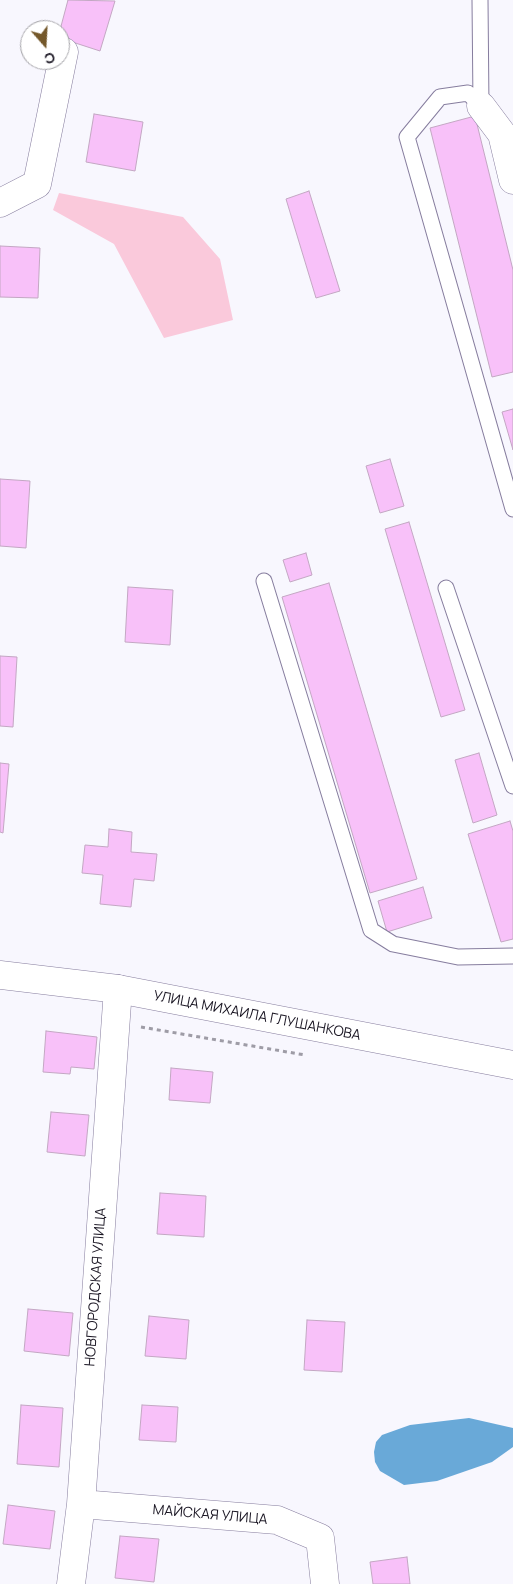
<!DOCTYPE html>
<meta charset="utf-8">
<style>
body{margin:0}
#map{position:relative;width:513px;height:1584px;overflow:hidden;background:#f8f7fe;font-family:Manrope,sans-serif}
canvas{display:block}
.north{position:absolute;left:20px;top:20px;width:50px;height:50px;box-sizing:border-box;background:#fff;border:1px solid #a3a2a7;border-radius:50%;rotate:161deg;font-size:14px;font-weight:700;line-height:20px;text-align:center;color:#1a1623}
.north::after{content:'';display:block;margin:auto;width:18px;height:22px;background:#74582b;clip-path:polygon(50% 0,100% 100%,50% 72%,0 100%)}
</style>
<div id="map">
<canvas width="513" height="1584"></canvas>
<div class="north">С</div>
</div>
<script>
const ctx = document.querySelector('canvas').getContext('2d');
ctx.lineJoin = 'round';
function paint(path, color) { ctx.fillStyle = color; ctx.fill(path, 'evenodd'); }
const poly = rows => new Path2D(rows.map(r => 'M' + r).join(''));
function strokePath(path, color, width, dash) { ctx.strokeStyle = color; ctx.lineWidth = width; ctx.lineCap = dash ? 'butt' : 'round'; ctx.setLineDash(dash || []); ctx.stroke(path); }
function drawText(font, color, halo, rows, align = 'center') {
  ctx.font = font + ' Manrope,sans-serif'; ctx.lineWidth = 4.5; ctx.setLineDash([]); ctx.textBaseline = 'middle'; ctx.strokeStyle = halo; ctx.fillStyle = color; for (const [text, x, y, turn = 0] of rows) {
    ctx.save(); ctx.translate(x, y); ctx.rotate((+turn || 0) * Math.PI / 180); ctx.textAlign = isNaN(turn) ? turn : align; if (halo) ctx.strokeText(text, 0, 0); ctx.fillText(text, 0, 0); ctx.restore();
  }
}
paint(poly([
 [59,193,183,217,220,259,233,320,164,338,114,244,53,210]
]), '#fac9db');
paint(poly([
 [469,1418,513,1428,513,1447,492,1462,437,1481,404,1485,380,1471,375,1462,374,1452,376,1442,382,1435,410,1425]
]), '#69a9d8');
const building = poly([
 [68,0,115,1,100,51,60,38,60,30,68,0],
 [94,114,143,122,135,171,86,162,94,114],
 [475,116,513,270,513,372,492,377,430,128,475,116],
 [309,191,340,291,316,298,286,199,309,191],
 [0,246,40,248,38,298,0,297,0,246],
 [513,409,513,450,502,412,513,409],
 [390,459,404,506,380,513,366,466,390,459],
 [0,479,30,481,26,548,0,546,0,479],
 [409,522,465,710,441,717,385,529,409,522],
 [306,553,312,575,290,582,283,560,306,553],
 [329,583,417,879,370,893,282,597,329,583],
 [128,587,173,590,170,645,125,642,128,587],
 [0,656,17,657,13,727,0,726,0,656],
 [479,753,497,815,473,823,455,760,479,753],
 [0,763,9,764,3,833,0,832,0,763],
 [510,821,513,831,513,939,501,942,468,834,510,821],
 [109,829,132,832,131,852,157,854,154,881,134,879,131,907,100,904,103,875,82,873,85,845,108,847,109,829],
 [423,887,432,918,387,932,378,901,423,887],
 [46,1031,97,1037,94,1069,71,1067,70,1074,43,1072,46,1031],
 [171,1068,213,1072,210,1103,169,1100,171,1068],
 [51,1112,89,1115,85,1156,47,1152,51,1112],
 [160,1193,206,1196,204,1237,157,1234,160,1193],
 [28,1309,73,1313,69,1356,24,1351,28,1309],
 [149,1316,189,1320,186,1359,145,1356,149,1316],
 [307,1320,345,1322,342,1372,304,1370,307,1320],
 [21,1405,63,1408,59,1467,17,1464,21,1405],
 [142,1405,178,1407,176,1442,139,1440,142,1405],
 [8,1505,55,1511,50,1549,3,1544,8,1505],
 [120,1536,159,1539,154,1582,115,1578,120,1536],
 [407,1557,410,1584,373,1584,370,1562,407,1557]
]);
paint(building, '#f8c1f9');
strokePath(building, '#c3a7c3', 1);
const lane = poly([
 [480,0,481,106],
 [481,106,468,93,440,97,407,137,513,509],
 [264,581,371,930,393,944,458,957,513,956],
 [446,588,513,786]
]);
const street = poly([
 [481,106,502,134,513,180],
 [0,203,37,184,64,52],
 [81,1504,277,1520,320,1538,325,1584],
 [71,1584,81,1504,118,989]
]);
const secondary = poly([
 [0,975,118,989,513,1065]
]);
strokePath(lane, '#867d9e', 17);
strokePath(street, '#867d9e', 29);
strokePath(secondary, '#867d9e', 29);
strokePath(poly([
 [141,1027,305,1055]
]), '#9e9ca6', 3, [4, 4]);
strokePath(lane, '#fff', 15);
strokePath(street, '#fff', 28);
strokePath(secondary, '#fff', 28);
drawText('14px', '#1a1623', '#fff', [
 ["УЛИЦА МИХАИЛА ГЛУШАНКОВА",257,1016,11],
 ["НОВГОРОДСКАЯ УЛИЦА",96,1287,-86],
 ["МАЙСКАЯ УЛИЦА",210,1515,5]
]);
</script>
